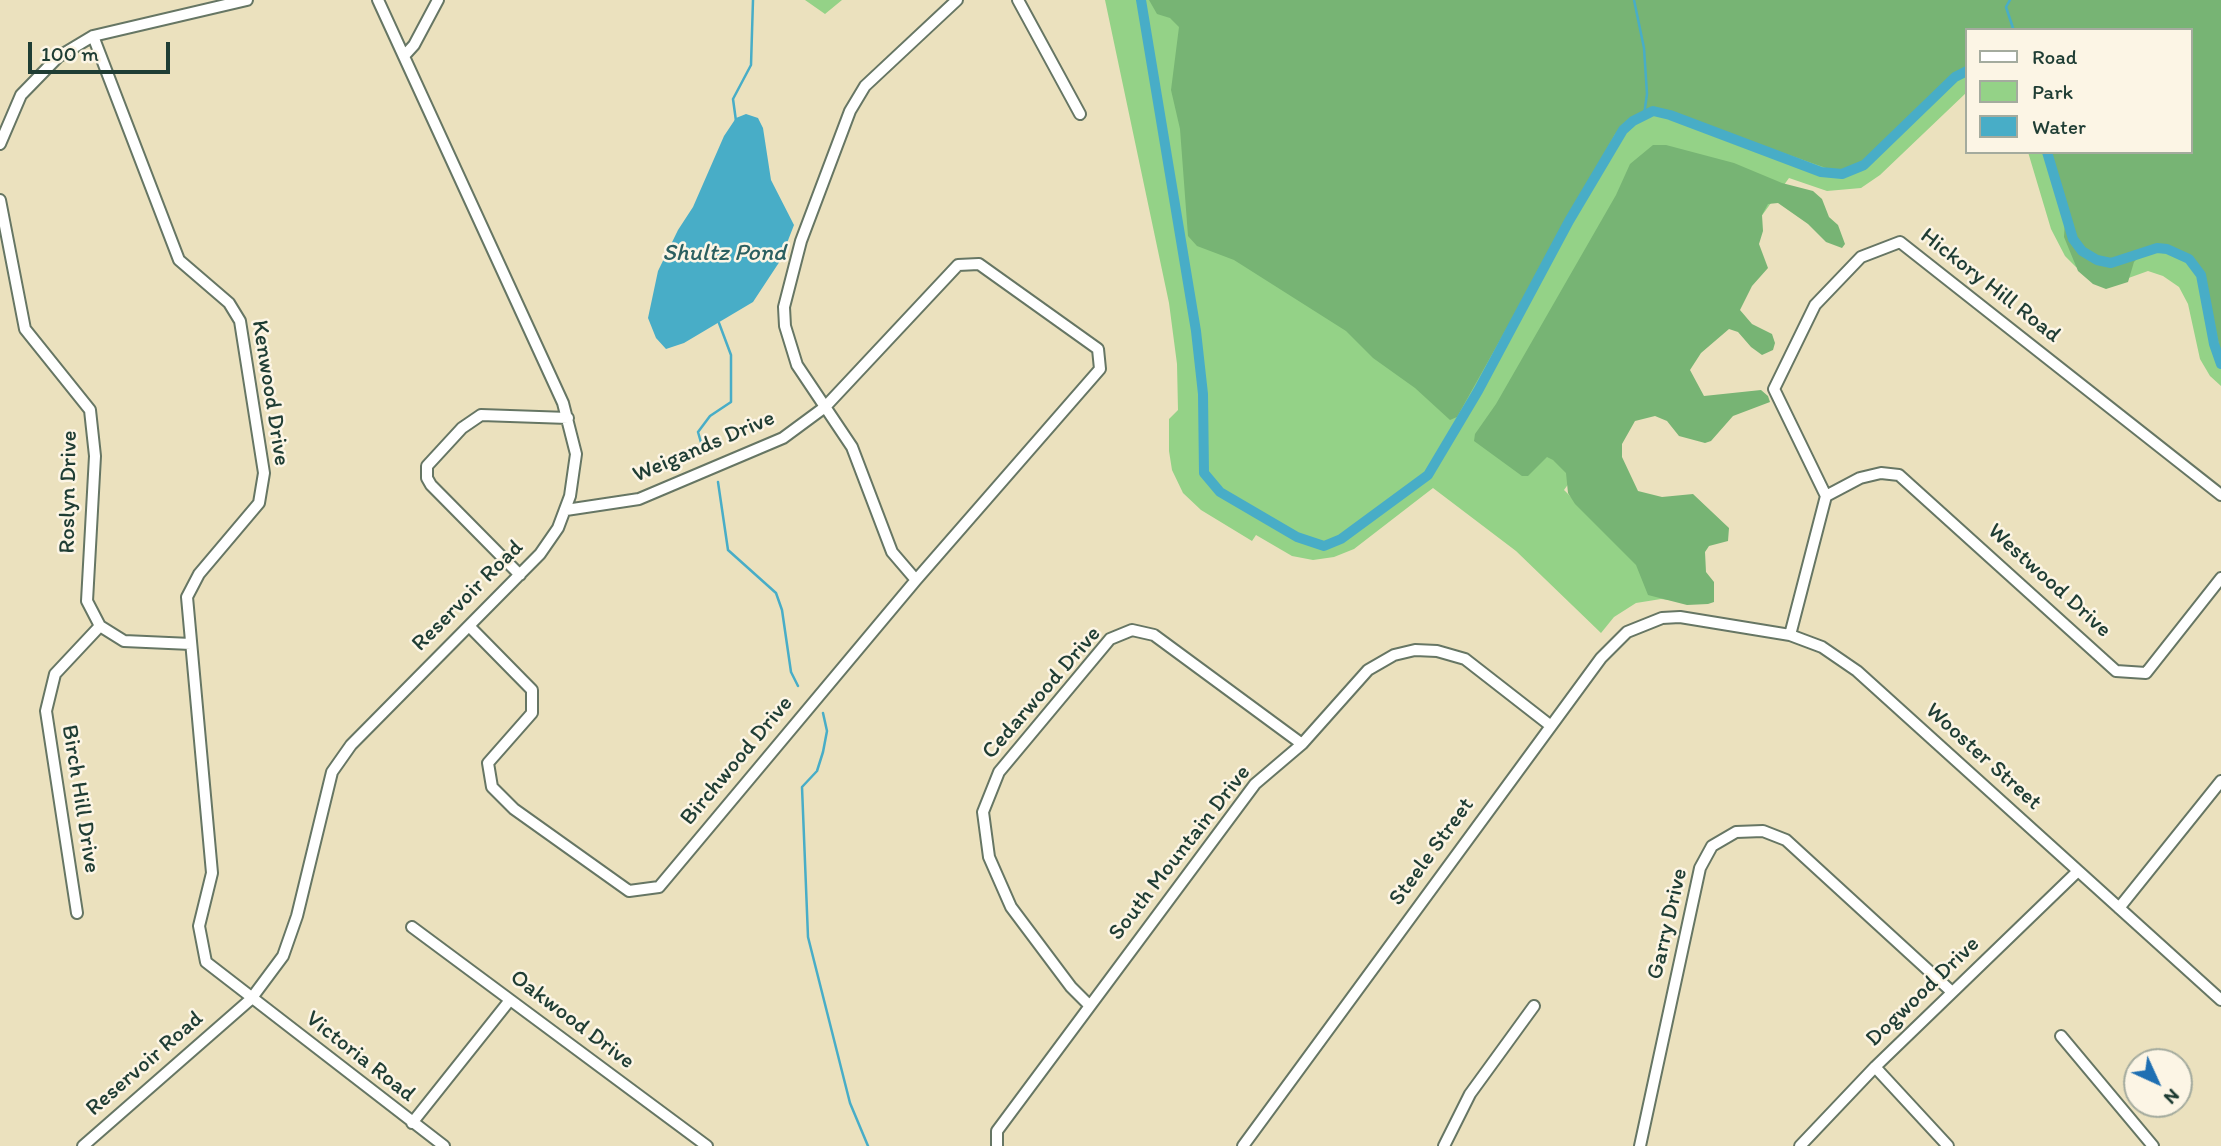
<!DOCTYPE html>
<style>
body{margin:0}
#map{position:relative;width:2221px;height:1146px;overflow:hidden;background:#ebe1be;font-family:Itim,sans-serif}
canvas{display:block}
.legend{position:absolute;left:1965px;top:28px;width:228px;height:126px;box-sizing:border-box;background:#fcf5e5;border:2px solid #a4ab9e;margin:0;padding:9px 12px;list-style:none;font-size:21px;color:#1f3d34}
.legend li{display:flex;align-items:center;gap:14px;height:35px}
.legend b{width:35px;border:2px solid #a4ab9e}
.north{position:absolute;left:2123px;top:1048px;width:70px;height:70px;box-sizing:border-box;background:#fcf5e5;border:2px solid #a4ab9e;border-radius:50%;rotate:135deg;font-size:19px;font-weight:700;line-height:28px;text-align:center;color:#1f3d34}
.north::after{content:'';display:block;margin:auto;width:24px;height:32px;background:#1f6fb2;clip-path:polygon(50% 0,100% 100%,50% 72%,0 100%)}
.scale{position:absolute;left:28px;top:42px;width:142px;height:32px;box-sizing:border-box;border:4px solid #1f3d34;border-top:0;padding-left:9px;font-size:21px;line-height:24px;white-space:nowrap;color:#1f3d34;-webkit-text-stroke:5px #fcf5e5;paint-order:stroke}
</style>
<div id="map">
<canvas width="2221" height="1146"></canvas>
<ul class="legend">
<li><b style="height:9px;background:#fff"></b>Road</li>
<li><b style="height:19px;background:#94d287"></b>Park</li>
<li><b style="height:19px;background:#48adc7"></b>Water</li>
</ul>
<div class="north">N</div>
<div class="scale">100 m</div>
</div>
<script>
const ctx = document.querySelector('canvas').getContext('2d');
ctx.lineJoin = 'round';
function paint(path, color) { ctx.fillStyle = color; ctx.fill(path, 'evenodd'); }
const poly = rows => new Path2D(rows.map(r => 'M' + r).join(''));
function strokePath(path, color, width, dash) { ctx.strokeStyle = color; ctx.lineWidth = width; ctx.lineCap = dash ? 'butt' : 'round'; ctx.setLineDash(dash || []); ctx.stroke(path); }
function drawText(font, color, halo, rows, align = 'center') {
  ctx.font = font + ' Itim,sans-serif'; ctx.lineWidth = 5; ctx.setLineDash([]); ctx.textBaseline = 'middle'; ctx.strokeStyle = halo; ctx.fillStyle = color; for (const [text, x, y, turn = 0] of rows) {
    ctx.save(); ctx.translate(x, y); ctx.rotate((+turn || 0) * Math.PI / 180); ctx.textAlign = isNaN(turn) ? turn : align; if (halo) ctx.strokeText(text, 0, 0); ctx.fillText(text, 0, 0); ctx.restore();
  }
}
paint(poly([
 [805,0,842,0,825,14],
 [1105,0,1922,0,1967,58,1967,92,1880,175,1861,188,1827,191,1789,178,1564,490,1677,601,1661,599,1636,603,1614,617,1601,633,1516,551,1433,488,1354,549,1334,557,1313,560,1292,556,1256,535,1252,541,1201,510,1183,493,1172,470,1169,451,1169,419,1178,410,1177,364,1169,303],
 [2028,152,2058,152,2147,241,2201,256,2221,323,2221,386,2210,376,2200,359,2188,304,2179,287,2163,276,2148,271,2123,280,2076,267,2065,256,2051,229]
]), '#94d287');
paint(poly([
 [1149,0,2221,0,2221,354,2203,271,2182,251,2169,247,2148,247,2134,262,2128,282,2106,289,2093,284,2078,271,2064,237,2066,204,2050,152,2191,152,2191,30,1967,30,1967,67,1947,81,1867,160,1843,174,1662,110,1649,109,1637,114,1615,134,1457,417,1450,420,1415,388,1373,358,1346,331,1234,260,1197,246,1188,236,1180,129,1171,90,1179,27,1170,18,1157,14],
 [1653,145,1666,145,1734,163,1782,183,1813,191,1822,199,1829,217,1838,225,1845,244,1842,248,1826,242,1808,224,1778,203,1768,204,1762,215,1763,231,1759,244,1768,268,1752,286,1740,310,1752,324,1772,334,1775,343,1773,350,1762,355,1751,347,1738,332,1729,329,1701,353,1690,370,1704,396,1761,390,1768,396,1770,402,1733,416,1711,441,1705,443,1679,436,1667,421,1655,416,1635,421,1622,444,1622,457,1638,491,1662,497,1693,494,1729,528,1728,541,1709,546,1705,552,1706,572,1714,582,1714,602,1708,604,1687,605,1648,595,1636,565,1575,504,1568,493,1566,473,1553,460,1547,457,1528,476,1522,476,1474,441,1475,434,1496,404,1616,195,1630,164]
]), '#77b474');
paint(poly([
 [746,114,758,118,763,128,771,180,794,225,780,261,753,302,684,343,666,349,656,338,648,318,658,271,678,230,693,207,724,136,736,118]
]), '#48adc7');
strokePath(poly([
 [1634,0,1644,48,1647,94,1644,115],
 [2010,30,2013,28,2006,7,2010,0],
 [736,121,733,99,751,65,753,0],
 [704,453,698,432,710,416,731,402,731,355,719,323],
 [718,482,728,550,776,593,782,610,791,672,798,686],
 [823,713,827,731,823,752,817,771,802,787,808,937,850,1103,868,1146]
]), '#48adc7', 2.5);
strokePath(poly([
 [1141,0,1196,331,1203,394,1204,473,1220,492,1297,537,1324,546,1341,539,1428,475,1478,391,1569,221,1623,130,1633,121,1653,111,1670,115,1821,172,1842,174,1864,165,1955,77,1967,71],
 [2047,152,2073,239,2082,251,2097,260,2111,263,2157,248,2167,249,2189,259,2201,275,2214,344,2221,364]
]), '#48adc7', 10);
const minor = poly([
 [1018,0,1080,114],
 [93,36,179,260,229,303,240,321,264,473,259,503,199,574,187,597,212,873,199,926,206,962,444,1146],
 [404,56,414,45,438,0],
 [0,144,21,95,58,57,93,36,247,0],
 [0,200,25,329,90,410,95,456,87,601,100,626,124,641,191,644],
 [1826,496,1860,478,1881,473,1899,475,2116,671,2146,673,2221,578],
 [520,575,431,485,427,478,427,466,462,428,481,415,568,418],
 [916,580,892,552,852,447,797,365,785,326,784,307,801,241,850,111,865,86,957,0],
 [469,626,532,690,532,713,488,763,492,787,514,809,629,891,659,887,916,580,1100,369,1098,349,979,264,958,265,825,407,783,438,639,499,566,510],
 [1790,635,1826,496,1774,389,1815,305,1861,257,1900,242,2221,495],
 [2119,908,2221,781],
 [77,913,46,711,55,674,100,626],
 [412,927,707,1146],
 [1089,1005,1071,987,1011,907,989,857,983,812,999,772,1110,639,1132,630,1154,635,1302,744],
 [2061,1036,2153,1146],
 [1875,1067,1948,1146],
 [412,1123,510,1000],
 [83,1146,251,999,283,956,297,916,332,772,351,745,540,554,558,528,570,496,576,454,563,403,378,0],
 [997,1146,997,1131,1255,784,1302,744,1368,670,1394,655,1415,650,1437,651,1465,659,1551,726],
 [1243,1146,1601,658,1627,632,1662,618,1680,617,1790,635,1822,647,1857,671,2221,1000],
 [1444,1146,1470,1094,1534,1006],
 [1640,1146,1700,868,1712,846,1736,832,1763,831,1786,840,1952,992],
 [1800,1146,1875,1067,2078,871]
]);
strokePath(minor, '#667664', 14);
strokePath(minor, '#fff', 10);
drawText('23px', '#1f3d34', '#fcf5e5', [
 ["Hickory Hill Road",1990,286,38],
 ["Kenwood Drive",270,393,81],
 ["Weigands Drive",704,447,-23],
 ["Roslyn Drive",69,492,-89],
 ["Westwood Drive",2049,581,42],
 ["Reservoir Road",468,596,-45],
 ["Cedarwood Drive",1042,693,-49],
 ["Wooster Street",1983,757,42],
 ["Birchwood Drive",737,761,-50],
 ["Birch Hill Drive",80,799,81],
 ["Steele Street",1432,852,-54],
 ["South Mountain Drive",1180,853,-52],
 ["Garry Drive",1668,924,-77],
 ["Dogwood Drive",1923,992,-44],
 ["Oakwood Drive",572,1020,37],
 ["Victoria Road",360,1057,38],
 ["Reservoir Road",145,1064,-41]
]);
drawText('italic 24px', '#2b5f60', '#fcf5e5', [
 ["Shultz Pond",724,254]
]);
</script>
